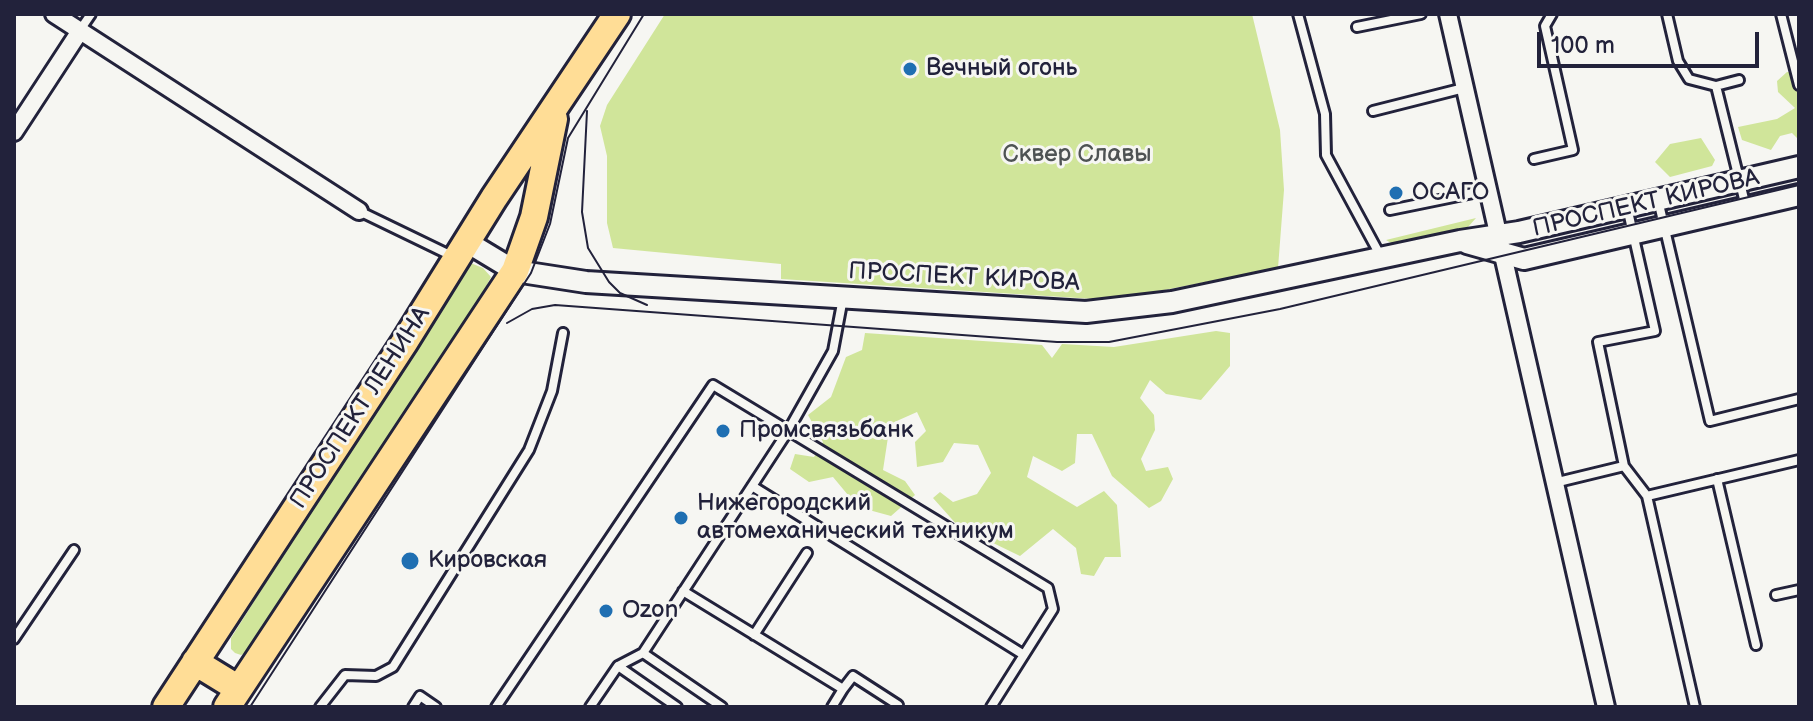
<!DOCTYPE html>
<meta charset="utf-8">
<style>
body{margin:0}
#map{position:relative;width:1813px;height:721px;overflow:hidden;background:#f6f6f2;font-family:"Balsamiq Sans",sans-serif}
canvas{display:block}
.frame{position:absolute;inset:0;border:16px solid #22223b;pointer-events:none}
.scale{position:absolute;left:1537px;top:32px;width:222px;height:36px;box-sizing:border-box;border:4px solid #22223b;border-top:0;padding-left:10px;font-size:24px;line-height:28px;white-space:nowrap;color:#22223b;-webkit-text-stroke:6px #f6f6f2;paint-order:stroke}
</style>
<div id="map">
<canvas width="1813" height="721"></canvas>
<div class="frame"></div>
<div class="scale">100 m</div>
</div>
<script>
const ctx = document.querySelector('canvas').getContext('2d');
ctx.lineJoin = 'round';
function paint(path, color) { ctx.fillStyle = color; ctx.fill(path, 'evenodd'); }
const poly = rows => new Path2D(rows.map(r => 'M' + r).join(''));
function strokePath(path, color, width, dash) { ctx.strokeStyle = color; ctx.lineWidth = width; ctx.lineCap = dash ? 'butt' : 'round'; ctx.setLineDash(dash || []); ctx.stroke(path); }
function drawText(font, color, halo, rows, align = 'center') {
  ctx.font = font + ' "Balsamiq Sans",sans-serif'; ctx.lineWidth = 6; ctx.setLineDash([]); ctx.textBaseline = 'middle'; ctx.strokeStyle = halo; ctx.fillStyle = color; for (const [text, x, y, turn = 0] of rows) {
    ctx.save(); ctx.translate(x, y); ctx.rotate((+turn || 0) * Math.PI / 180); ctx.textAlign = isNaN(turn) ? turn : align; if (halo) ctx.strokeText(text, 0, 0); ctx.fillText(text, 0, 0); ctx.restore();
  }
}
paint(poly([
 [665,14,1252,14,1280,130,1284,190,1278,268,1154,292,1094,299,781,279,781,264,613,248,607,223,607,156,600,126,607,105],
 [1787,72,1799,73,1799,140,1792,133,1780,136,1771,150,1742,140,1738,127,1777,119,1795,108,1778,92,1777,81],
 [1701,138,1715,160,1712,166,1670,177,1655,162,1670,144],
 [1476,218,1468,227,1393,244,1386,240],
 [468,262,483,268,491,277,475,308,253,649,241,655,235,653,231,649,231,638],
 [1216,331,1230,333,1230,366,1201,400,1166,394,1150,380,1140,398,1154,415,1155,430,1141,459,1146,471,1168,467,1173,479,1161,501,1149,508,1112,476,1092,434,1077,434,1075,463,1062,471,1033,456,1027,477,1077,507,1104,491,1117,505,1121,557,1105,557,1094,576,1081,574,1076,548,1053,529,1020,556,958,526,933,498,940,492,953,502,977,494,991,473,978,445,954,443,943,462,917,467,915,442,926,431,917,412,890,424,883,470,905,481,915,495,891,516,858,507,833,477,809,482,790,469,795,454,814,457,823,442,808,415,831,397,846,357,862,350,865,333,1042,345,1052,358,1062,344,1114,347]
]), '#d0e59a');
const service = poly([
 [1298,14,1325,114,1326,155,1380,255],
 [1667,14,1678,61,1689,79,1716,86,1746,207],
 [1781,14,1799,85],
 [1357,27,1421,14],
 [80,30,91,14],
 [1716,86,1739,80],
 [1373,111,1464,88],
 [1534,159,1573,150,1545,26,1552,14],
 [1658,200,1710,421,1799,399],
 [1390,210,1488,190],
 [359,211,452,256],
 [1624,466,1598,342,1655,331,1627,207],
 [1717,479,1756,645],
 [1554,483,1624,466,1647,496,1695,707],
 [752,486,1024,655],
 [1647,496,1799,460],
 [683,591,843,689,832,707],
 [1776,595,1799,590],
 [754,635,807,553],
 [14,639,74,550],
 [643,653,722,707],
 [618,666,677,707],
 [843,689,853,676,898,705],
 [320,707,345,675,376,676,393,667,529,450,552,391,563,333],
 [413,707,420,696,436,707],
 [496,707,713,385,1048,588,1053,609,991,707],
 [590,707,618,666,643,653,788,431,833,351,843,298]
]);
const minor = poly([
 [54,14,359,211],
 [1448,14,1606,707],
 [14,132,80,31]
]);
const tertiary = poly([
 [467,242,515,271,586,282,1086,312,1172,302,1460,241,1519,232,1799,167],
 [1467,243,1524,259,1799,195]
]);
const primary = poly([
 [195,662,239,689],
 [166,707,404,343,494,198,617,14],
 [227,707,515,271,534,217,554,119]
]);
strokePath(service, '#22223b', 14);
strokePath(minor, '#22223b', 22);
strokePath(tertiary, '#22223b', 26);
strokePath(primary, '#22223b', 32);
strokePath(service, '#f6f6f2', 8);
strokePath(minor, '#f6f6f2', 16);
strokePath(tertiary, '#f6f6f2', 20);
strokePath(primary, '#ffdd96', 26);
strokePath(poly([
 [587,111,582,212,588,248,609,282,620,293,647,305],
 [507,323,532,309,555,305,1057,342,1109,342,1280,309,1799,185],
 [250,707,531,273,550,224,568,138,644,14]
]), '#22223b', 2);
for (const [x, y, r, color] of [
 [910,69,8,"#1f6fb2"],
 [1396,193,8,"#1f6fb2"],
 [723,431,8,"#1f6fb2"],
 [681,518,8,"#1f6fb2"],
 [410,561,10,"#1f6fb2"],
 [606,611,8,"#1f6fb2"]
]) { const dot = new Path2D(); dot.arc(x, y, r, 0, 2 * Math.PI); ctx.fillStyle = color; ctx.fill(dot); strokePath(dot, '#f6f6f2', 3); }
drawText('24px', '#22223b', '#f6f6f2', [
 ["Вечный огонь",926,69],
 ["ОСАГО",1412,193],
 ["Промсвязьбанк",739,431],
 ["Нижегородский",697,504],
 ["автомеханический техникум",697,532],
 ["Кировская",428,561],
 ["Ozon",622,611]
], 'left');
drawText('24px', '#4e5353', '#f6f6f2', [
 ["Сквер Славы",1077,155]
]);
drawText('24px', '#22223b', '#f6f6f2', [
 ["ПРОСПЕКТ КИРОВА",1646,204,-13],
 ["ПРОСПЕКТ КИРОВА",964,278,3],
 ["ПРОСПЕКТ ЛЕНИНА",361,408,-57]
]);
</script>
